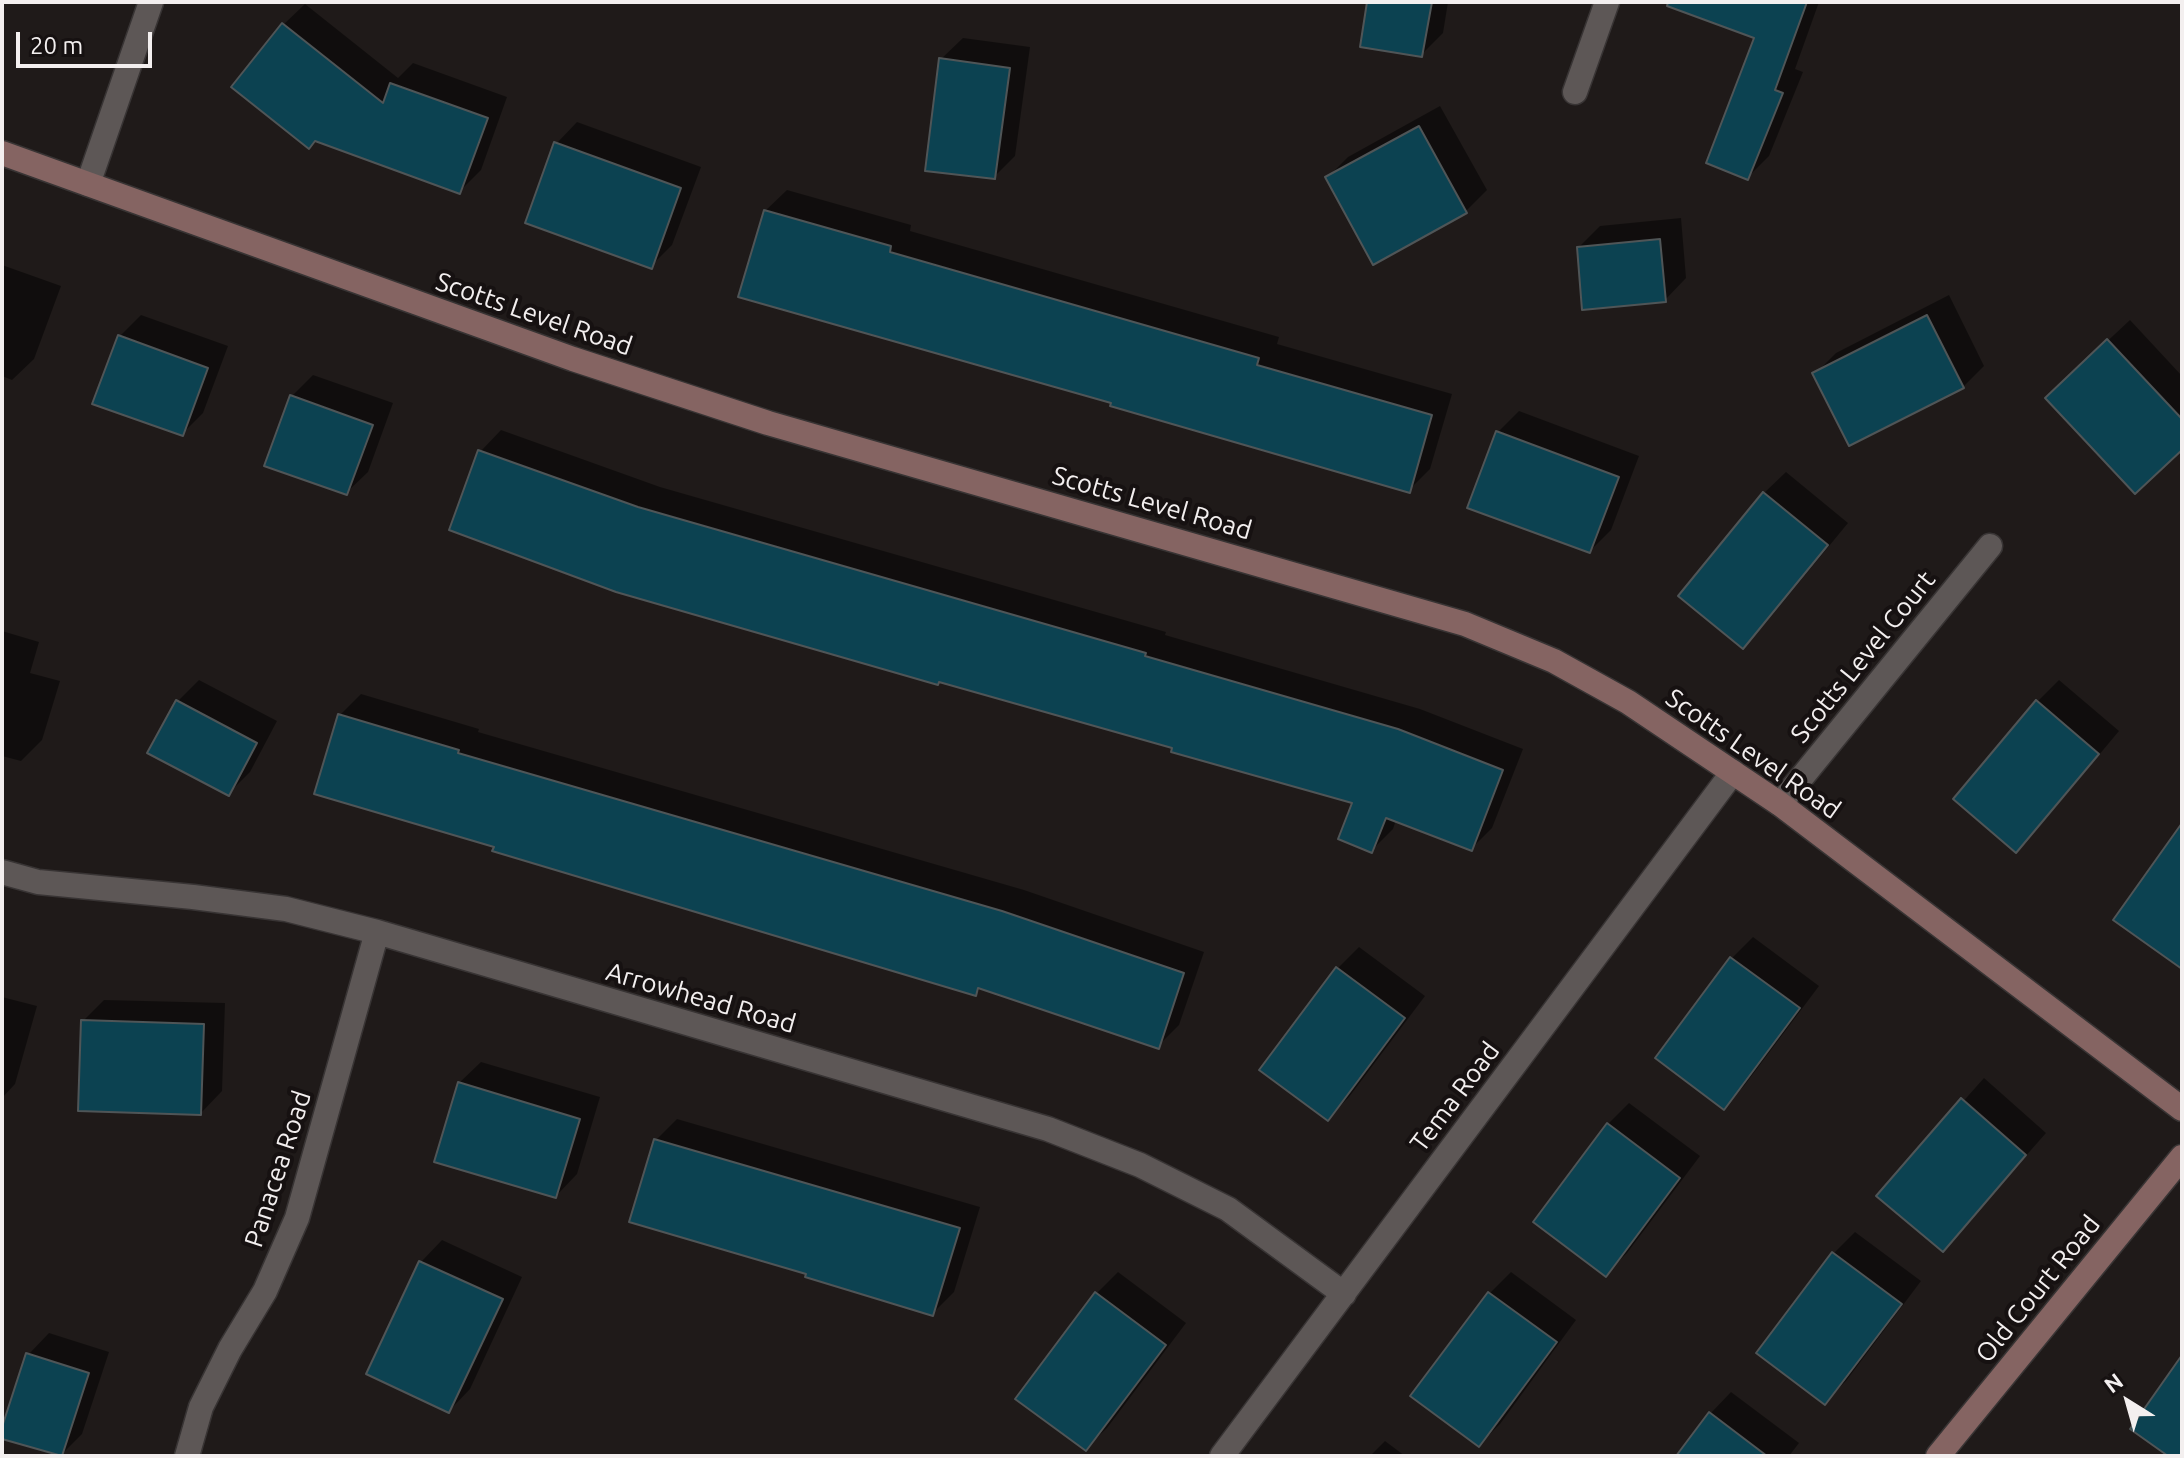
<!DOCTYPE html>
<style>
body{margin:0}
#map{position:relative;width:2184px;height:1458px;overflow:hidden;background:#1f1a19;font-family:Ubuntu,sans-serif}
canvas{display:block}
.frame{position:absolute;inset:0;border:4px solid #f3efef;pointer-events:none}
.north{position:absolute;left:2088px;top:1362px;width:80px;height:80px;-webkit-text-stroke:6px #161111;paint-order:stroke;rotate:323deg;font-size:22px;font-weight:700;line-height:32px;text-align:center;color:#f3efef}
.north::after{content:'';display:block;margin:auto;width:28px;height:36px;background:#f3efef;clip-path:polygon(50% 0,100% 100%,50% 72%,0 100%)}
.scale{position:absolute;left:16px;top:32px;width:136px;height:36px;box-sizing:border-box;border:4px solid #f3efef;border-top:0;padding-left:10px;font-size:24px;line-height:28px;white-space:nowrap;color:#f3efef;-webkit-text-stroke:6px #161111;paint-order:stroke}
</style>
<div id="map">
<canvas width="2184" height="1458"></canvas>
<div class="frame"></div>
<div class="north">N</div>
<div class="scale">20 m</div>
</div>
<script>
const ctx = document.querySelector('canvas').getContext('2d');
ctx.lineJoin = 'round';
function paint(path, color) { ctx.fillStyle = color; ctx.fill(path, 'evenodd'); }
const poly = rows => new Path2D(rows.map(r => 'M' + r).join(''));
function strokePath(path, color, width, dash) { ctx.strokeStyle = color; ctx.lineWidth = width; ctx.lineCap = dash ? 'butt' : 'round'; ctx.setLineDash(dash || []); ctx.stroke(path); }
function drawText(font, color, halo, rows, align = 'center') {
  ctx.font = font + ' Ubuntu,sans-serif'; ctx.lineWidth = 8; ctx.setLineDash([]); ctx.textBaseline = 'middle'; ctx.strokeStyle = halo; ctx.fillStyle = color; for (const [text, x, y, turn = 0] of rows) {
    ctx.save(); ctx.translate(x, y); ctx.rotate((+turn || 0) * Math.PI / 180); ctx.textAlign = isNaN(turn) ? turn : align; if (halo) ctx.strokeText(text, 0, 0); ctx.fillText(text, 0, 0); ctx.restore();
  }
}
paint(poly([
 [1369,2,1448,2,1443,33,1422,54],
 [1737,2,1819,2,1795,69,1803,72,1769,156,1748,177,1756,37],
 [305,4,398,78,413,63,507,97,481,170,460,191,283,25],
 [963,38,1030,47,1015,156,994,177,941,59],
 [1440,106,1487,190,1466,211,1327,178,1348,157],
 [577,122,701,167,672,245,651,266,556,144],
 [787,190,911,225,910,231,1279,337,1277,344,1452,394,1430,469,1409,490,1114,401,765,211],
 [1681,218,1686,278,1665,300,1579,247,1600,226],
 [2,265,61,286,34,359,12,380,2,376],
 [1949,295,1984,366,1963,387,1815,374,1836,353],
 [141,315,228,346,203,413,182,434,120,336],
 [2130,320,2182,376,2182,448,2069,377],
 [313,375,393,403,368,472,346,493,292,396],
 [1519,411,1639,456,1611,530,1590,551,1498,432],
 [501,430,660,487,1166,632,1165,635,1420,709,1523,749,1492,828,1471,849,1396,820,1393,829,1372,850,1354,802,1175,747,480,452],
 [1786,472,1848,523,1764,625,1743,646,1764,493],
 [2,631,39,642,30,673,60,681,42,740,21,761,2,756],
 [199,680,277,721,250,772,229,793,178,701],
 [2059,680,2119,731,2037,829,2016,850,1955,799,2038,701],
 [361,694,479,729,478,732,1024,890,1204,952,1179,1025,1158,1046,982,987,975,994,496,846,340,715],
 [1753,937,1819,986,1744,1086,1723,1107,1732,958],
 [1359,947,1425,996,1349,1097,1328,1118,1262,1070,1338,968],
 [2,997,37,1006,15,1084,2,1098],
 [104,1000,225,1003,222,1091,201,1113,83,1021],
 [481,1062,600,1097,577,1174,556,1196,459,1083],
 [1984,1078,2046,1133,1943,1250,1879,1196],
 [1629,1103,1700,1156,1627,1253,1606,1274,1608,1124],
 [677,1119,980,1207,954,1292,933,1313,808,1272,656,1140],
 [1855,1232,1921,1281,1846,1381,1825,1402,1834,1253],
 [442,1240,522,1277,470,1389,449,1411,369,1373,421,1262],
 [1118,1272,1186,1323,1107,1428,1085,1449,1096,1294],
 [1511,1272,1576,1320,1500,1424,1479,1445,1413,1396,1490,1293],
 [49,1333,109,1352,82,1434,61,1455,2,1437,28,1355],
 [1731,1392,1799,1443,1789,1456,1678,1456,1710,1414],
 [1385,1441,1405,1456,1370,1456]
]), '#0007');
const building = poly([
 [1367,2,1432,2,1422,57,1360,47,1367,2],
 [1668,2,1807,2,1775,90,1783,93,1748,180,1706,163,1754,38,1667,6,1668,2],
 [282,23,383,103,390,83,488,118,460,194,315,141,309,149,231,87,282,23],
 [939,58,1010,68,995,179,925,171,939,58],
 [1419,126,1467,213,1373,265,1325,177,1419,126],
 [554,142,681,188,652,269,525,223,554,142],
 [764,210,891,246,890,252,1259,358,1257,365,1432,415,1410,493,1110,406,1111,403,738,297,764,210],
 [1660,239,1666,302,1582,310,1577,247,1660,239],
 [1927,315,1964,388,1849,446,1812,373,1927,315],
 [118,335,208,368,183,436,92,404,118,335],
 [2107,339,2182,419,2182,450,2135,494,2045,398,2107,339],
 [290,395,373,425,347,495,264,466,290,395],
 [1496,431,1619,477,1590,553,1467,508,1496,431],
 [478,450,638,507,1146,653,1145,656,1398,729,1503,770,1472,851,1386,818,1372,853,1338,839,1352,803,1171,752,1172,748,939,682,938,685,616,592,449,530,478,450],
 [1763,492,1828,545,1743,649,1678,596,1763,492],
 [176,700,257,743,229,796,147,753,176,700],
 [2036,700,2099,754,2016,853,1953,799,2036,700],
 [338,714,459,750,458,753,1002,911,1184,973,1159,1049,978,988,976,996,492,851,494,847,314,794,338,714],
 [2182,823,2182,969,2113,920,2182,823],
 [1730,957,1800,1008,1724,1110,1655,1058,1730,957],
 [1336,967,1405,1018,1328,1121,1259,1070,1336,967],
 [81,1020,204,1024,201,1115,78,1111,81,1020],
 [458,1082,580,1119,556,1198,434,1162,458,1082],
 [1961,1098,2026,1155,1943,1252,1876,1196,1961,1098],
 [1607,1123,1680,1178,1606,1277,1533,1222,1607,1123],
 [654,1139,960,1228,933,1316,805,1277,806,1274,629,1222,654,1139],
 [1832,1252,1902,1304,1825,1405,1756,1353,1832,1252],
 [419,1261,503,1299,449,1413,366,1374,419,1261],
 [1095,1292,1166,1345,1086,1451,1015,1399,1095,1292],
 [1488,1292,1557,1342,1479,1447,1410,1396,1488,1292],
 [26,1353,89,1373,62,1456,2,1439,2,1427,26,1353],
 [2182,1355,2182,1456,2168,1456,2130,1429,2182,1355],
 [1709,1412,1767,1456,1676,1456,1709,1412]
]);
paint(building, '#0c4251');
strokePath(building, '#4f5557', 2);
const street = poly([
 [1575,92,1607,2],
 [88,184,151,2],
 [1780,804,1990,546],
 [2,872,38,882,193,897,286,909,377,932,1048,1129,1140,1165,1228,1209,1344,1294],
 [187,1456,201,1407,230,1349,265,1291,297,1218,377,932],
 [1222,1456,1733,772]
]);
const secondary = poly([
 [2,153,573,359,768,423,1465,624,1554,661,1628,702,1780,804,2182,1109],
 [1938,1456,2182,1157]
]);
strokePath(street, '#383434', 27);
strokePath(secondary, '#383434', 27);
strokePath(street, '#5d5756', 24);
strokePath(secondary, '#856462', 24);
drawText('26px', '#f3efef', '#161111', [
 ["Scotts Level Road",534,314,19],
 ["Scotts Level Road",1152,503,16],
 ["Scotts Level Court",1863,657,-51],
 ["Scotts Level Road",1753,754,35],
 ["Arrowhead Road",701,998,16],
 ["Tema Road",1455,1097,-53],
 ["Panacea Road",278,1169,-72],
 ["Old Court Road",2038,1289,-51]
]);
</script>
